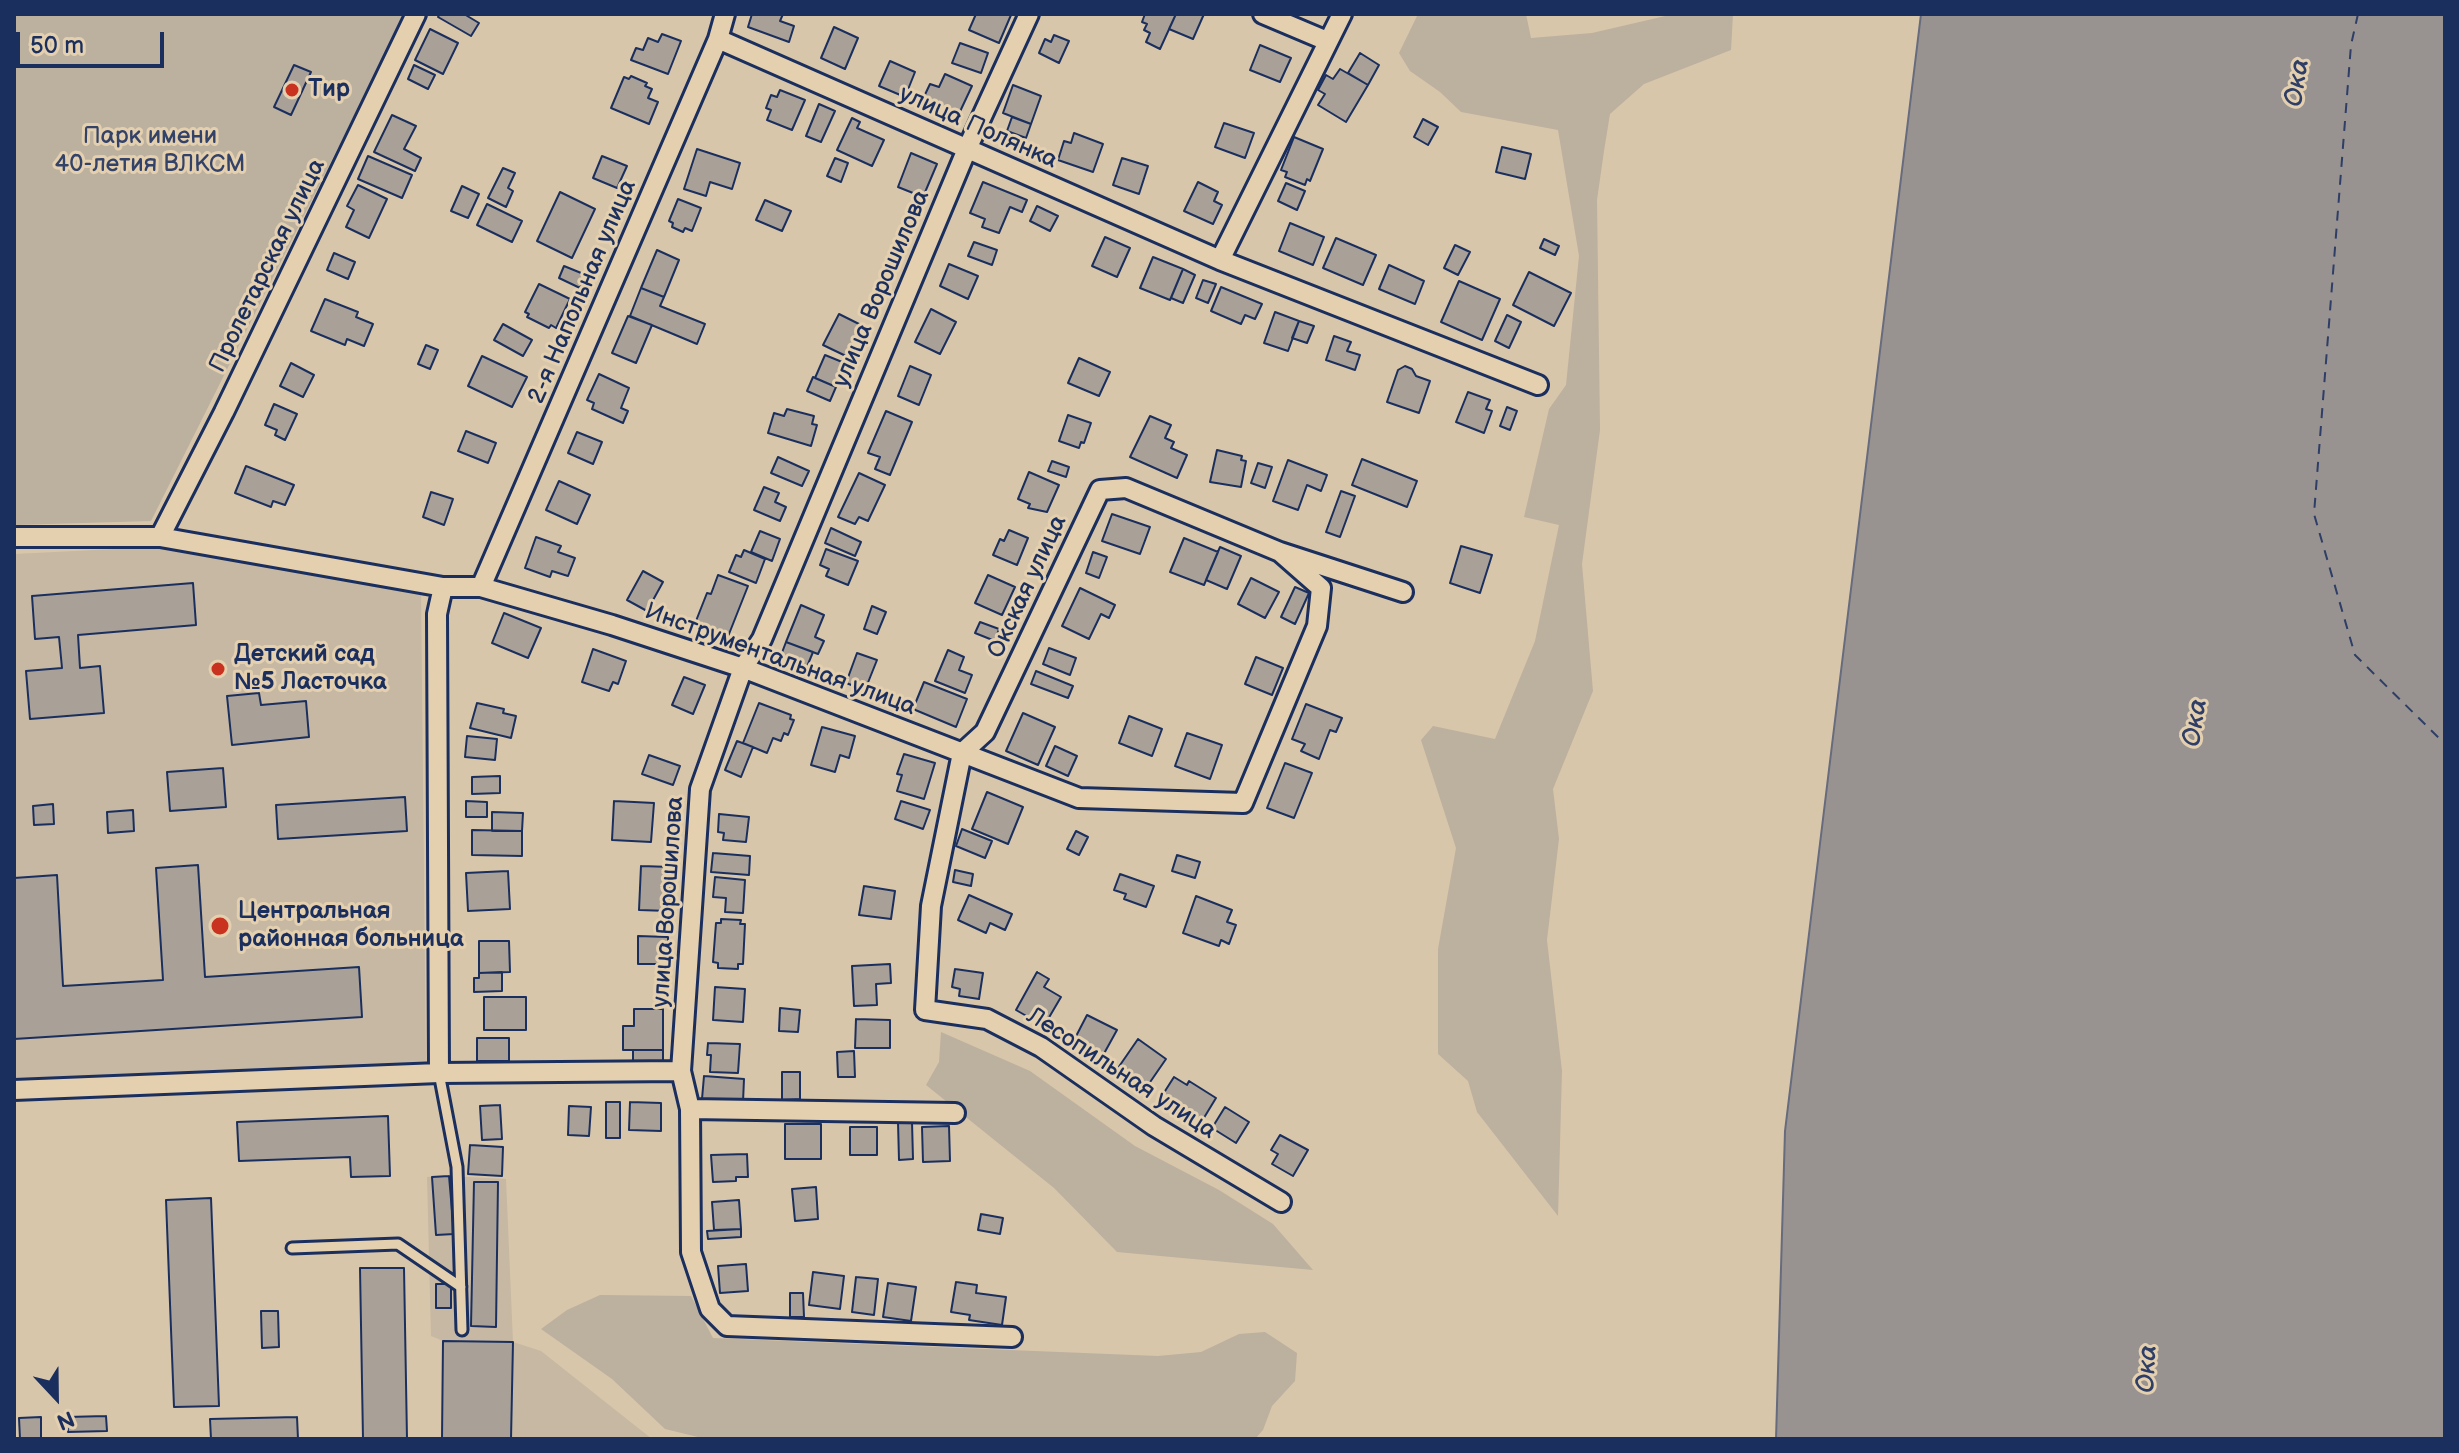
<!DOCTYPE html>
<meta charset="utf-8">
<style>
body{margin:0}
#map{position:relative;width:2459px;height:1453px;overflow:hidden;background:#d8c6aa;font-family:"Balsamiq Sans",sans-serif}
canvas{display:block}
.frame{position:absolute;inset:0;border:16px solid #1b2f5e;pointer-events:none}
.north{position:absolute;left:16px;top:1357px;width:80px;height:80px;-webkit-text-stroke:6px #e4d0af;paint-order:stroke;rotate:158deg;font-size:22px;font-weight:700;line-height:32px;text-align:center;color:#1b2f5e}
.north::after{content:'';display:block;margin:auto;width:28px;height:36px;background:#1b2f5e;clip-path:polygon(50% 0,100% 100%,50% 72%,0 100%)}
.scale{position:absolute;left:16px;top:32px;width:148px;height:36px;box-sizing:border-box;border:4px solid #1b2f5e;border-top:0;padding-left:10px;font-size:24px;line-height:28px;white-space:nowrap;color:#1b2f5e;-webkit-text-stroke:6px #e4d0af;paint-order:stroke}
</style>
<div id="map">
<canvas width="2459" height="1453"></canvas>
<div class="frame"></div>
<div class="north">N</div>
<div class="scale">50 m</div>
</div>
<script>
const ctx = document.querySelector('canvas').getContext('2d');
ctx.lineJoin = 'round';
function paint(path, color) { ctx.fillStyle = color; ctx.fill(path, 'evenodd'); }
const poly = rows => new Path2D(rows.map(r => 'M' + r).join(''));
function strokePath(path, color, width, dash) { ctx.strokeStyle = color; ctx.lineWidth = width; ctx.lineCap = dash ? 'butt' : 'round'; ctx.setLineDash(dash || []); ctx.stroke(path); }
function drawText(font, color, halo, rows, align = 'center') {
  ctx.font = font + ' "Balsamiq Sans",sans-serif'; ctx.lineWidth = 6; ctx.setLineDash([]); ctx.textBaseline = 'middle'; ctx.strokeStyle = halo; ctx.fillStyle = color; for (const [text, x, y, turn = 0] of rows) {
    ctx.save(); ctx.translate(x, y); ctx.rotate((+turn || 0) * Math.PI / 180); ctx.textAlign = isNaN(turn) ? turn : align; if (halo) ctx.strokeText(text, 0, 0); ctx.fillText(text, 0, 0); ctx.restore();
  }
}
paint(poly([
 [156,547,421,589,426,1067,14,1081,14,554],
 [449,1176,506,1179,513,1342,541,1351,652,1439,442,1439,443,1341,431,1336,427,1177]
]), '#c6b8a3');
paint(poly([
 [14,14,405,14,151,521,14,525],
 [1418,14,1526,14,1531,38,1592,33,1674,14,1733,14,1731,50,1644,84,1610,114,1604,151,1597,200,1600,430,1582,564,1593,691,1553,789,1559,839,1547,940,1562,1071,1558,1216,1477,1112,1468,1081,1438,1054,1438,949,1456,848,1421,740,1433,726,1495,739,1535,641,1559,525,1524,517,1549,409,1566,385,1579,256,1558,130,1461,112,1440,92,1410,71,1399,53],
 [941,1032,1030,1071,1135,1146,1219,1190,1273,1224,1313,1270,1117,1252,1054,1188,926,1085,939,1062],
 [600,1295,691,1296,713,1338,1158,1356,1201,1352,1239,1334,1265,1332,1297,1353,1295,1381,1272,1406,1263,1430,1255,1439,706,1439,665,1429,612,1379,541,1329,567,1310]
]), '#bcb09f');
const water = poly([
 [1921,14,2445,14,2445,1439,1776,1439,1785,1131,1921,14]
]);
paint(water, '#989391');
strokePath(water, '#666b7d', 2);
strokePath(poly([
 [2358,14,2351,45,2314,514,2355,655,2445,744]
]), '#2e3e66', 2, [10, 8]);
const building = poly([
 [440,14,464,14,479,23,471,36,438,17,440,14],
 [752,14,783,14,780,21,794,26,789,42,748,27,752,14],
 [976,14,1011,15,999,43,969,30,976,14],
 [1145,14,1176,14,1160,49,1146,42,1150,33,1144,30,1147,24,1142,22,1145,14],
 [1176,14,1204,14,1193,39,1169,29,1176,14],
 [834,27,858,38,845,69,821,58,834,27],
 [430,29,458,43,443,74,415,60,430,29],
 [662,34,681,41,668,74,631,60,636,48,643,50,648,38,658,42,662,34],
 [1054,35,1069,41,1059,63,1039,53,1045,39,1051,42,1054,35],
 [960,43,988,53,981,73,952,63,960,43],
 [1260,45,1291,58,1280,82,1250,70,1260,45],
 [1360,53,1379,65,1368,85,1348,73,1360,53],
 [890,61,915,72,905,97,879,86,890,61],
 [294,65,311,72,291,115,274,107,294,65],
 [414,65,435,75,428,89,408,79,414,65],
 [1340,69,1368,85,1346,122,1318,105,1325,94,1318,90,1326,75,1333,79,1340,69],
 [945,74,972,86,956,120,921,103,930,84,939,87,945,74],
 [631,76,647,83,645,86,652,89,648,98,658,102,649,124,611,108,624,77,629,79,631,76],
 [1013,85,1041,96,1031,124,1003,113,1013,85],
 [780,90,805,100,792,130,767,120,771,110,766,108,771,95,777,97,780,90],
 [819,104,835,111,821,142,806,136,819,104],
 [392,115,416,126,404,149,421,158,415,171,374,152,392,115],
 [1012,117,1031,124,1026,138,1007,131,1012,117],
 [852,118,860,122,857,128,884,140,872,166,837,150,852,118],
 [1423,119,1438,127,1428,145,1414,137,1423,119],
 [1224,123,1254,133,1245,158,1215,147,1224,123],
 [1074,133,1103,144,1093,172,1058,160,1064,141,1071,143,1074,133],
 [1294,137,1323,149,1310,181,1307,179,1305,185,1285,177,1287,172,1281,170,1294,137],
 [1502,147,1531,154,1525,179,1496,172,1502,147],
 [697,149,740,163,732,189,710,182,706,196,684,189,697,149],
 [911,153,937,164,923,197,898,187,911,153],
 [368,156,412,175,402,198,358,179,368,156],
 [602,156,627,166,617,188,593,178,602,156],
 [835,158,848,163,841,182,827,176,835,158],
 [1122,158,1148,166,1139,194,1113,185,1122,158],
 [503,168,515,173,508,188,513,191,506,207,488,198,503,168],
 [983,182,1027,200,1022,212,1010,207,999,233,982,227,985,219,970,213,983,182],
 [1198,182,1218,192,1214,201,1222,205,1213,224,1184,211,1198,182],
 [1286,183,1305,191,1297,210,1278,201,1286,183],
 [358,185,387,199,369,238,346,227,354,210,347,206,358,185],
 [462,186,479,194,468,218,451,211,462,186],
 [560,192,595,209,572,258,537,241,560,192],
 [678,199,701,208,692,231,685,228,683,232,672,227,673,223,669,221,678,199],
 [765,200,791,211,782,231,756,220,765,200],
 [487,204,522,221,512,242,477,225,487,204],
 [1037,206,1058,216,1050,231,1030,221,1037,206],
 [1290,223,1324,237,1313,265,1279,251,1290,223],
 [1105,237,1130,248,1117,277,1092,266,1105,237],
 [1336,238,1376,255,1363,285,1323,268,1336,238],
 [1544,239,1559,246,1555,255,1540,248,1544,239],
 [974,242,997,250,992,265,968,256,974,242],
 [1455,245,1470,252,1458,275,1444,268,1455,245],
 [657,250,679,260,664,297,641,288,657,250],
 [334,253,355,262,348,279,327,270,334,253],
 [1153,257,1183,269,1170,300,1140,288,1153,257],
 [949,264,978,276,968,299,940,286,949,264],
 [1389,265,1424,281,1415,304,1379,289,1389,265],
 [564,266,586,275,580,288,559,278,564,266],
 [1183,269,1195,275,1183,303,1171,298,1183,269],
 [1529,272,1571,293,1554,326,1513,305,1529,272],
 [1203,280,1216,284,1208,303,1196,298,1203,280],
 [1459,281,1500,299,1482,340,1441,322,1459,281],
 [539,284,570,299,556,328,551,325,549,328,527,317,529,314,525,312,539,284],
 [1221,287,1262,304,1255,319,1245,315,1241,324,1211,311,1221,287],
 [641,288,664,297,660,306,705,324,697,344,630,316,641,288],
 [325,299,358,312,356,317,373,324,364,346,347,339,345,345,311,331,325,299],
 [931,309,956,322,940,354,915,342,931,309],
 [1275,312,1299,321,1288,351,1264,343,1275,312],
 [839,314,863,326,848,357,823,345,839,314],
 [1507,315,1521,322,1509,348,1495,341,1507,315],
 [628,316,652,325,636,363,612,353,628,316],
 [1299,321,1314,326,1307,343,1292,338,1299,321],
 [503,324,532,340,523,356,494,340,503,324],
 [1334,336,1351,342,1347,351,1360,355,1355,370,1326,360,1334,336],
 [426,345,438,350,430,369,418,364,426,345],
 [825,355,847,364,836,387,815,378,825,355],
 [482,356,527,377,512,407,468,386,482,356],
 [1079,358,1110,372,1099,396,1068,383,1079,358],
 [291,363,314,375,303,397,280,386,291,363],
 [910,366,931,375,919,405,898,396,910,366],
 [1405,366,1412,369,1416,376,1430,381,1419,413,1387,402,1398,370,1405,366],
 [599,374,629,388,621,408,628,411,623,423,592,409,594,403,587,400,599,374],
 [813,377,836,387,830,401,807,391,813,377],
 [1468,392,1490,400,1486,409,1492,411,1484,433,1456,422,1468,392],
 [274,404,297,414,285,440,275,435,277,430,265,425,274,404],
 [1507,407,1517,411,1510,430,1500,426,1507,407],
 [787,409,814,416,812,424,817,425,811,446,768,433,774,413,784,416,787,409],
 [886,411,912,422,890,475,875,469,880,457,868,453,886,411],
 [1068,415,1091,423,1084,443,1081,442,1079,448,1059,441,1068,415],
 [1150,416,1171,425,1165,438,1174,442,1171,448,1187,455,1177,478,1130,457,1150,416],
 [466,431,496,443,488,463,458,451,466,431],
 [577,432,602,442,593,464,568,453,577,432],
 [1217,450,1242,456,1241,460,1246,461,1241,487,1210,482,1217,450],
 [778,457,809,471,802,486,771,473,778,457],
 [1362,459,1417,481,1407,507,1352,485,1362,459],
 [1288,460,1327,475,1321,491,1307,485,1298,510,1273,501,1288,460],
 [1052,461,1069,467,1066,477,1048,471,1052,461],
 [1258,463,1272,467,1265,488,1251,483,1258,463],
 [246,466,294,485,285,505,273,501,271,507,235,493,246,466],
 [1029,472,1059,485,1047,512,1028,508,1030,504,1018,499,1029,472],
 [859,473,885,485,868,521,859,517,855,524,838,517,859,473],
 [559,481,590,495,577,524,546,510,559,481],
 [764,487,779,493,775,502,786,507,780,521,754,510,764,487],
 [1341,491,1355,496,1340,537,1326,532,1341,491],
 [431,492,453,499,444,525,423,517,431,492],
 [1112,514,1150,527,1140,554,1102,541,1112,514],
 [831,528,861,542,855,556,825,543,831,528],
 [1009,530,1028,538,1017,565,993,555,1000,539,1004,541,1009,530],
 [760,531,780,539,772,561,751,552,760,531],
 [536,537,561,546,558,552,575,558,568,576,552,571,550,577,525,568,536,537],
 [1184,538,1218,552,1204,585,1170,572,1184,538],
 [1461,546,1492,555,1480,593,1450,583,1461,546],
 [1220,547,1241,556,1227,589,1206,580,1220,547],
 [826,549,858,561,848,585,826,576,829,569,820,565,826,549],
 [744,550,765,559,756,583,729,572,736,555,741,557,744,550],
 [1093,552,1107,557,1099,578,1086,573,1093,552],
 [643,571,663,582,647,611,627,600,643,571],
 [718,575,748,586,727,639,694,626,707,593,711,594,718,575],
 [988,575,1015,587,1002,615,975,603,988,575],
 [1251,578,1279,592,1265,618,1238,604,1251,578],
 [193,583,196,625,78,635,80,668,100,666,104,713,30,719,26,671,62,668,59,637,35,639,32,596,193,583],
 [1295,587,1309,593,1295,624,1281,617,1295,587],
 [1080,588,1115,605,1109,618,1101,614,1089,639,1062,626,1080,588],
 [801,605,824,615,815,637,824,641,818,654,786,642,801,605],
 [872,606,886,612,877,634,864,629,872,606],
 [504,613,541,628,528,658,492,643,504,613],
 [980,622,999,629,995,641,975,633,980,622],
 [786,642,813,652,804,674,778,663,786,642],
 [1049,648,1076,658,1070,675,1043,664,1049,648],
 [593,649,626,661,618,684,613,682,609,691,582,682,593,649],
 [948,650,964,657,959,670,972,675,965,693,935,681,948,650],
 [857,653,877,660,865,690,846,683,857,653],
 [1256,657,1283,668,1272,695,1245,684,1256,657],
 [1036,671,1073,686,1068,698,1031,684,1036,671],
 [684,677,705,685,693,714,672,705,684,677],
 [924,682,967,699,956,727,913,709,924,682],
 [259,693,261,705,306,701,309,737,232,745,227,696,259,693],
 [477,703,504,709,503,713,516,716,511,738,470,728,477,703],
 [759,703,791,715,790,719,794,720,788,735,784,733,781,741,773,738,767,753,743,743,759,703],
 [1306,704,1342,718,1336,732,1330,730,1319,759,1301,751,1305,744,1292,739,1306,704],
 [1023,713,1055,727,1038,765,1006,751,1023,713],
 [1129,716,1162,729,1152,756,1119,743,1129,716],
 [822,727,855,736,849,758,840,755,835,772,811,765,822,727],
 [1187,733,1222,745,1210,779,1175,766,1187,733],
 [467,736,497,739,495,760,465,757,467,736],
 [737,741,753,747,741,777,725,770,737,741],
 [1055,746,1077,756,1068,776,1046,766,1055,746],
 [904,754,935,763,924,799,897,791,902,775,897,774,904,754],
 [649,755,680,766,673,785,642,774,649,755],
 [1285,763,1312,773,1294,818,1267,808,1285,763],
 [223,768,226,807,170,811,167,772,223,768],
 [500,776,500,793,472,794,472,777,500,776],
 [987,792,1023,807,1008,844,972,829,987,792],
 [405,797,407,831,278,839,276,805,405,797],
 [466,801,487,802,487,817,466,817,466,801],
 [614,801,654,803,651,842,612,840,614,801],
 [901,801,930,810,923,829,895,819,901,801],
 [53,804,54,824,34,825,33,806,53,804],
 [133,810,134,831,108,833,107,812,133,810],
 [492,812,523,813,522,831,492,831,492,812],
 [719,814,749,817,746,842,723,840,724,833,718,832,719,814],
 [962,829,992,841,985,858,956,846,962,829],
 [472,830,522,831,522,856,472,855,472,830],
 [1076,831,1088,837,1079,855,1067,849,1076,831],
 [713,853,750,856,749,875,711,872,713,853],
 [1177,855,1200,862,1195,878,1172,871,1177,855],
 [198,865,205,977,359,967,362,1017,14,1039,14,878,57,875,63,986,163,980,156,868,198,865],
 [641,866,671,867,669,911,639,910,641,866],
 [955,870,973,874,971,886,953,882,955,870],
 [508,871,510,909,468,911,466,873,508,871],
 [1120,874,1154,886,1146,907,1124,899,1126,894,1114,890,1120,874],
 [715,877,745,880,743,913,725,912,726,898,713,897,715,877],
 [864,886,895,891,891,919,859,915,864,886],
 [969,895,1012,914,1005,930,990,923,986,933,958,920,969,895],
 [1196,896,1232,910,1227,922,1236,925,1229,944,1221,940,1219,946,1183,933,1196,896],
 [721,919,741,920,740,924,745,924,743,964,738,964,738,969,718,968,718,963,713,962,716,923,721,923,721,919],
 [638,936,668,937,668,964,638,964,638,936],
 [479,941,509,941,510,972,479,973,479,941],
 [890,964,891,983,876,984,877,1005,854,1006,852,966,890,964],
 [955,969,983,973,979,999,959,996,960,989,952,987,955,969],
 [502,972,502,991,474,992,474,978,479,978,479,973,502,972],
 [1037,972,1049,979,1044,987,1061,997,1044,1026,1016,1010,1037,972],
 [715,987,745,989,743,1022,713,1020,715,987],
 [484,997,526,997,526,1030,484,1030,484,997],
 [780,1008,800,1010,798,1032,779,1031,780,1008],
 [634,1009,663,1009,663,1050,623,1050,623,1026,634,1026,634,1009],
 [1087,1015,1117,1030,1101,1059,1072,1044,1087,1015],
 [856,1019,890,1020,890,1048,855,1048,856,1019],
 [477,1038,509,1038,509,1061,477,1061,477,1038],
 [1138,1039,1166,1059,1146,1088,1118,1068,1138,1039],
 [708,1043,740,1044,738,1073,710,1072,711,1055,707,1055,708,1043],
 [633,1050,663,1050,663,1062,633,1063,633,1050],
 [854,1051,855,1077,838,1077,837,1052,854,1051],
 [782,1072,800,1072,800,1099,782,1100,782,1072],
 [704,1076,744,1079,743,1102,702,1099,704,1076],
 [1174,1077,1187,1085,1189,1081,1216,1098,1202,1121,1175,1104,1171,1111,1158,1102,1174,1077],
 [606,1102,620,1102,620,1138,606,1138,606,1102],
 [630,1102,661,1103,661,1131,629,1130,630,1102],
 [500,1105,502,1139,482,1140,480,1106,500,1105],
 [569,1106,591,1107,589,1136,568,1135,569,1106],
 [1225,1107,1249,1122,1236,1143,1212,1128,1225,1107],
 [388,1116,390,1176,351,1177,350,1157,239,1161,237,1122,388,1116],
 [898,1122,912,1122,913,1159,899,1160,898,1122],
 [785,1124,821,1124,821,1159,785,1159,785,1124],
 [949,1126,950,1161,923,1162,922,1127,949,1126],
 [850,1127,877,1127,877,1155,850,1155,850,1127],
 [1280,1135,1308,1150,1293,1176,1272,1164,1278,1154,1271,1150,1280,1135],
 [470,1145,503,1147,502,1176,468,1174,470,1145],
 [747,1154,748,1177,736,1177,736,1181,713,1182,711,1155,747,1154],
 [449,1176,454,1234,436,1235,432,1177,449,1176],
 [474,1182,498,1182,496,1327,471,1326,474,1182],
 [816,1187,818,1219,795,1221,792,1189,816,1187],
 [211,1198,219,1406,174,1407,166,1200,211,1198],
 [739,1200,741,1229,714,1230,712,1202,739,1200],
 [981,1214,1003,1218,1000,1234,978,1230,981,1214],
 [741,1229,741,1237,708,1239,707,1231,741,1229],
 [746,1264,748,1291,720,1293,718,1266,746,1264],
 [360,1268,404,1268,407,1439,363,1439,360,1268],
 [813,1272,844,1276,840,1309,809,1305,813,1272],
 [856,1277,878,1279,874,1315,852,1312,856,1277],
 [956,1282,977,1285,976,1293,1006,1297,1002,1325,969,1320,970,1315,951,1312,956,1282],
 [888,1283,916,1287,911,1321,883,1317,888,1283],
 [436,1284,451,1284,451,1308,436,1308,436,1284],
 [790,1293,803,1293,804,1317,790,1317,790,1293],
 [261,1311,278,1311,279,1347,262,1348,261,1311],
 [443,1341,513,1342,511,1439,442,1439,443,1341],
 [106,1416,107,1431,68,1432,67,1417,106,1416],
 [41,1417,41,1439,20,1439,19,1418,41,1417],
 [297,1417,298,1439,211,1439,210,1419,297,1417]
]);
paint(building, '#a9a197');
strokePath(building, '#1b2f5e', 2);
const lane = poly([
 [439,1073,457,1167,462,1330],
 [292,1248,398,1244,461,1287]
]);
const street = poly([
 [1263,14,1327,41],
 [718,39,1220,260,1538,385],
 [1220,260,1342,14],
 [14,537,160,537,443,587,481,587,612,625,743,668,1079,798,1243,803,1317,626,1321,588,1280,552],
 [160,537,224,412,416,14],
 [481,587,718,39,725,14],
 [439,1073,437,614,443,587],
 [14,1090,439,1073,681,1071],
 [690,1109,955,1113],
 [1281,1202,1154,1126,1041,1047,987,1019,925,1010,931,906,962,753,985,732,1100,490,1126,488,1280,552,1403,592],
 [1012,1337,727,1326,710,1309,691,1252,690,1109,681,1071,700,789,743,668,762,639,967,149,1029,14]
]);
strokePath(lane, '#1b2f5e', 15);
strokePath(street, '#1b2f5e', 24);
strokePath(lane, '#e4d0af', 9);
strokePath(street, '#e4d0af', 18);
for (const [x, y, r, color] of [
 [292,90,8,"#c8321e"],
 [218,669,8,"#c8321e"],
 [220,926,10,"#c8321e"]
]) { const dot = new Path2D(); dot.arc(x, y, r, 0, 2 * Math.PI); ctx.fillStyle = color; ctx.fill(dot); strokePath(dot, '#e4d0af', 3); }
drawText('bold 24px', '#1b2f5e', '#e4d0af', [
 ["Тир",308,90],
 ["Детский сад",234,655],
 ["№5 Ласточка",234,683],
 ["Центральная",238,912],
 ["районная больница",238,940]
], 'left');
drawText('24px', '#1b2f5e', '#e4d0af', [
 ["улица Полянка",978,128,24],
 ["Пролетарская улица",268,266,-64],
 ["улица Ворошилова",882,289,-67],
 ["2-я Напольная улица",583,292,-67],
 ["Окская улица",1028,587,-65],
 ["Инструментальная улица",780,660,20],
 ["улица Ворошилова",669,902,-86],
 ["Лесопильная улица",1121,1074,33]
]);
drawText('24px', '#334268', '#e4d0af', [
 ["Парк имени",150,137],
 ["40-летия ВЛКСМ",150,165]
]);
drawText('italic 26px', '#2e3e66', '#e4d0af', [
 ["Ока",2298,83,-81],
 ["Ока",2196,723,-81],
 ["Ока",2148,1369,-87]
]);
</script>
